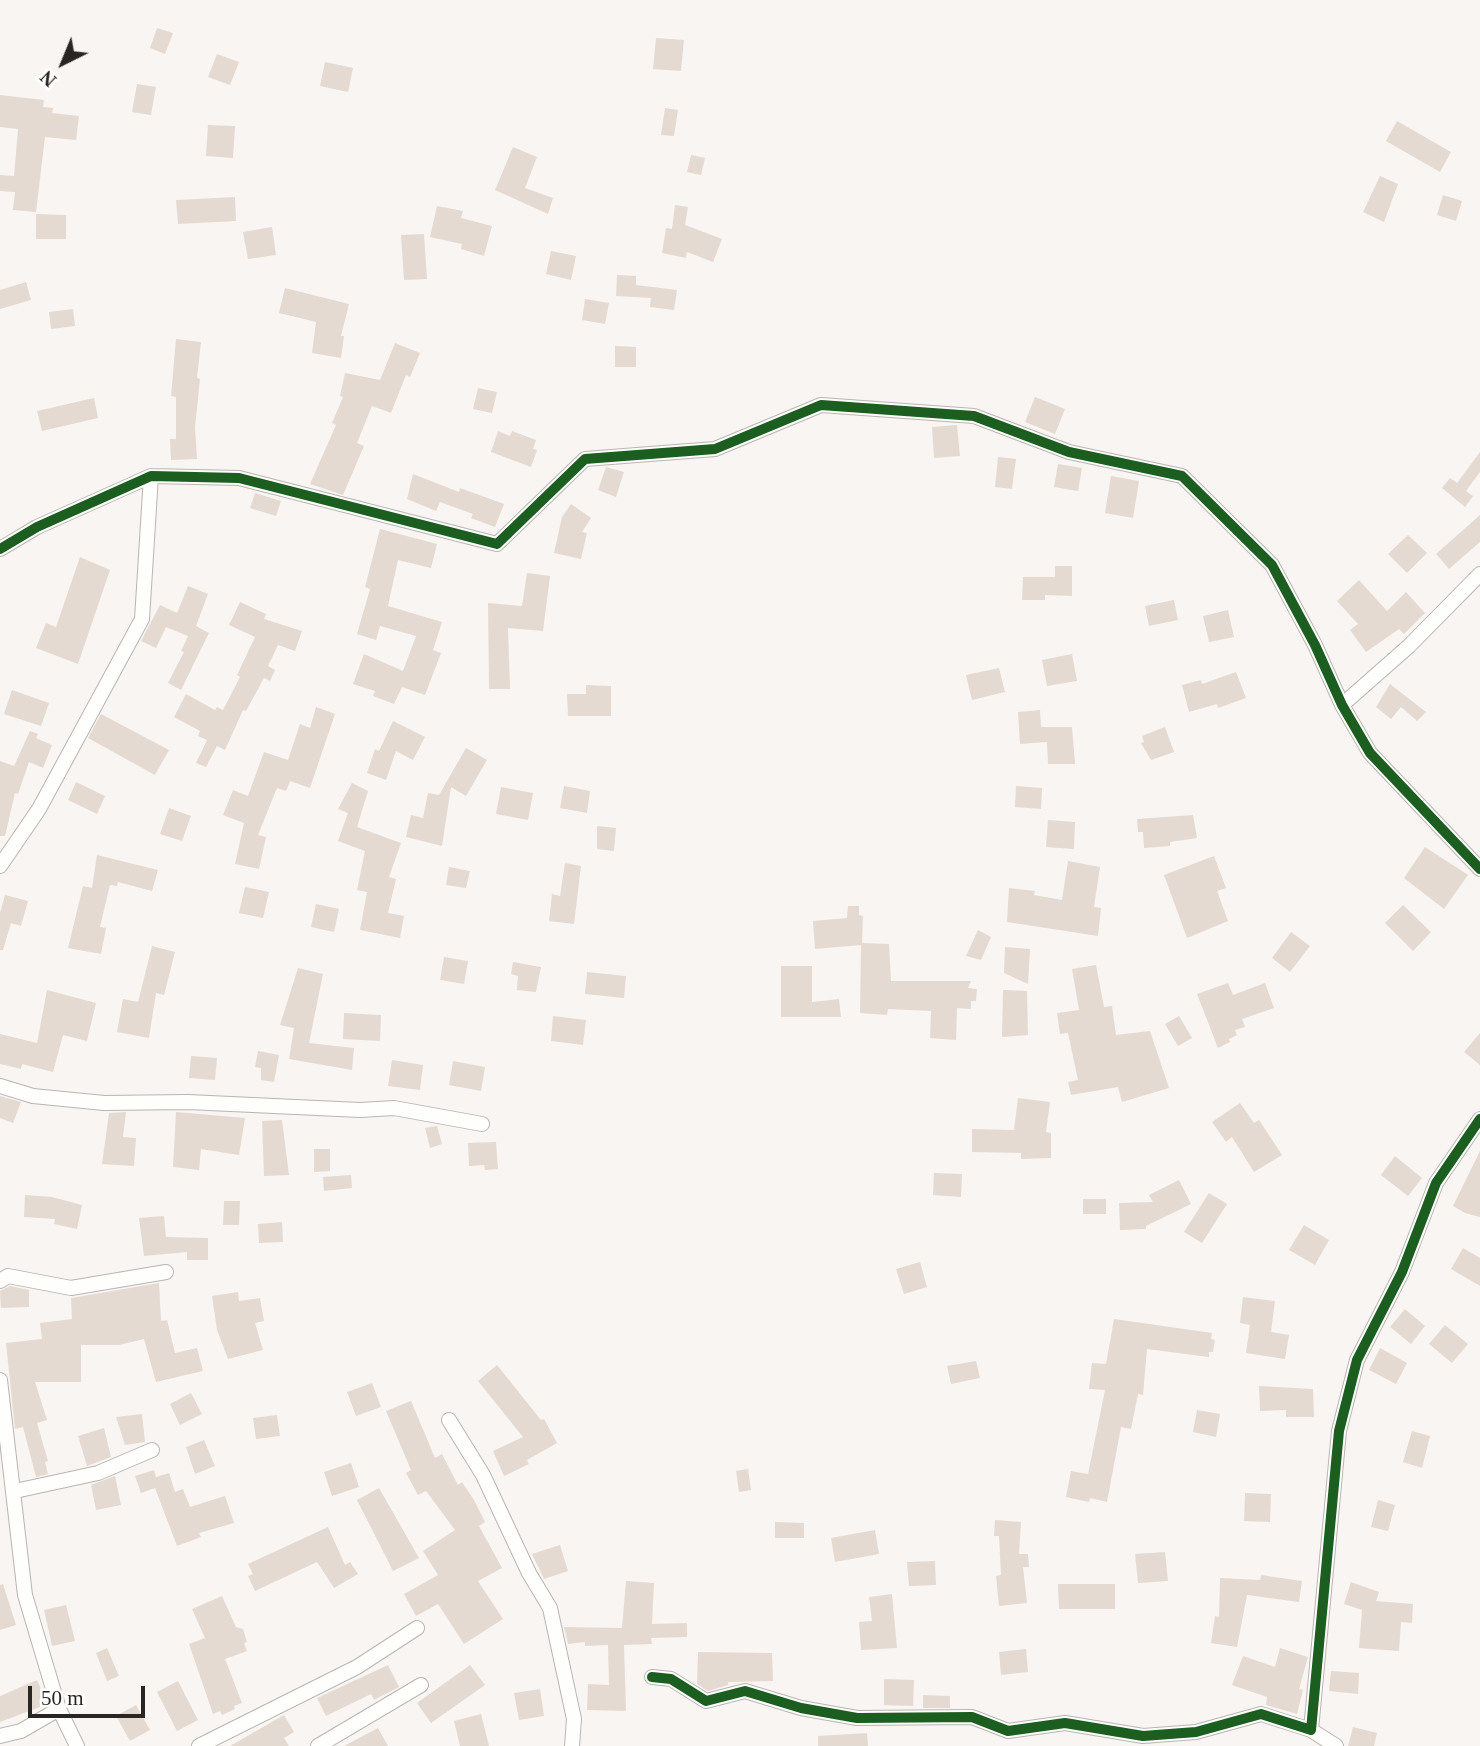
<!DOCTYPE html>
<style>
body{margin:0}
#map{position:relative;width:1480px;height:1746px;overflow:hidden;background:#f9f5f2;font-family:"Times New Roman",serif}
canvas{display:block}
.north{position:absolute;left:28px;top:28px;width:70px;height:70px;-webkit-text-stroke:5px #fff;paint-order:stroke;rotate:223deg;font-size:19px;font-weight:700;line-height:28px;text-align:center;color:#282523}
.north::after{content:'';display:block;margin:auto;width:24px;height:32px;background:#282523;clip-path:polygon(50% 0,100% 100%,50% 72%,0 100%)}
.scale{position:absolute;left:28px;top:1686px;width:117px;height:32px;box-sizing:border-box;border:4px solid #282523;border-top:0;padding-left:9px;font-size:21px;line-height:24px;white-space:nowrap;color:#282523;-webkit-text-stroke:5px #fff;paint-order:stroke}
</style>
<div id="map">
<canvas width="1480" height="1746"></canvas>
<div class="north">N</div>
<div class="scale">50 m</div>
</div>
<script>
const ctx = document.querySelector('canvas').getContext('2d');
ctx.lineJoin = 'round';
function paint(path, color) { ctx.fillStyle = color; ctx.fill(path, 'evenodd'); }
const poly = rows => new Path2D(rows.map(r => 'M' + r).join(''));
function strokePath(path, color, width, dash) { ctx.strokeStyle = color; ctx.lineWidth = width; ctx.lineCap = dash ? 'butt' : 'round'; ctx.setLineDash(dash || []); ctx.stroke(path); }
paint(poly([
 [157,28,173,33,165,54,150,48],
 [656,38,684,40,681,71,653,69],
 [217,54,239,62,230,85,208,77],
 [325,62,353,68,348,92,320,86],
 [137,84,156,87,151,115,132,112],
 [0,95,44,100,43,107,53,108,52,113,79,116,76,140,45,137,36,212,13,210,15,192,0,191,0,175,14,176,18,129,0,127],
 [665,108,678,110,674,136,661,135],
 [1397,121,1451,152,1440,172,1386,141],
 [208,125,235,126,233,158,206,156],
 [513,147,537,157,525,188,553,198,548,214,495,190],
 [691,155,705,158,701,175,687,172],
 [1380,176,1398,184,1384,222,1363,212],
 [1443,195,1462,201,1456,221,1437,215],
 [235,197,236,221,178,224,176,200],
 [675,205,688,207,685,225,722,239,713,262,687,252,686,258,662,253,666,228,672,229],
 [437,206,463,211,461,218,492,226,484,256,461,249,462,244,430,237],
 [36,214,66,215,66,239,36,239],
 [272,227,276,255,248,259,243,232],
 [424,234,427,279,404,280,401,235],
 [551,251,576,256,571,280,546,274],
 [617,275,636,276,636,285,677,290,674,310,650,307,651,298,616,296],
 [26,282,31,300,0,309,0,290],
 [285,288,349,304,341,336,344,336,341,358,312,353,316,322,279,313],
 [585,299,609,303,605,324,582,320],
 [73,309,75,326,51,329,49,312],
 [176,339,201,342,197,378,200,379,195,427,197,459,171,460,170,439,176,439,176,397,171,396],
 [395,343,420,353,410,377,406,375,391,413,372,406,357,443,364,446,343,495,310,484,336,425,332,423,343,397,340,396,345,373,380,380],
 [615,346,636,347,636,367,615,367],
 [478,388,497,392,492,413,473,409],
 [1035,397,1065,409,1055,434,1025,422],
 [94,398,98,418,42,431,37,411],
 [957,425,960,456,934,458,932,427],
 [498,431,510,436,512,431,536,440,533,449,537,450,531,467,491,452],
 [1480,452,1480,472,1466,491,1473,496,1465,507,1442,488,1450,478,1457,483],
 [998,457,1016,459,1012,489,995,487],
 [1058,464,1082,468,1078,491,1054,487],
 [606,467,624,472,616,497,598,490],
 [413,474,459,492,460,488,504,504,495,527,471,518,473,514,440,502,436,511,407,499],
 [1111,476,1139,481,1133,518,1105,513],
 [255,493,281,501,276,516,250,508],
 [571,504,591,518,582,532,587,533,581,559,554,553,562,517],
 [1480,515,1480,542,1449,569,1436,554],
 [380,529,437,544,431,568,398,560,388,606,442,622,433,650,441,653,425,695,402,687,394,704,373,696,375,691,353,684,364,654,403,671,416,636,380,626,376,640,357,634,370,589,365,587],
 [1408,535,1427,553,1407,573,1388,554],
 [80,557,110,570,78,664,36,648,46,623,56,627],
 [1055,566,1072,566,1072,596,1045,595,1045,600,1022,600,1023,577,1055,577],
 [527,573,550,576,543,631,508,628,510,689,489,689,488,603,522,606],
 [1359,580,1387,611,1406,592,1425,613,1404,634,1399,629,1366,652,1350,630,1358,624,1337,601],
 [188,586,208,594,196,626,209,633,181,690,168,683,184,652,181,651,188,636,166,627,156,648,141,641,160,605,177,613],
 [1174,600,1178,620,1149,626,1145,606],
 [240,602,266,614,264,619,302,631,295,651,278,645,268,666,275,670,270,681,264,678,246,711,243,710,225,750,217,746,206,767,196,763,207,740,198,736,200,731,174,717,186,694,215,710,217,707,223,710,240,677,237,675,255,637,229,625],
 [1228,610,1234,637,1209,642,1203,616],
 [1072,654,1077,681,1047,686,1042,660],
 [999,668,1005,692,972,700,966,675],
 [1236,672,1246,698,1218,708,1217,704,1189,712,1182,685,1201,680,1202,684],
 [1390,684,1426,712,1417,721,1401,707,1391,719,1376,707],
 [586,685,611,686,611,716,568,716,567,694,586,694],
 [12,690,49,703,41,726,4,714],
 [316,707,335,714,310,788,290,781,286,791,277,788,258,835,266,837,259,869,235,864,244,823,223,815,233,790,248,796,264,752,288,760,300,724,310,728],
 [1040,710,1041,727,1072,727,1075,764,1048,764,1047,742,1020,744,1018,712],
 [101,714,169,750,155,775,88,738],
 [393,721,425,737,413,760,396,751,386,780,367,773,375,749,379,751],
 [1165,727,1174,752,1151,760,1141,743,1144,742,1142,736],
 [30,731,38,734,36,738,52,745,43,768,29,762,18,794,15,793,5,836,0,836,0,761,14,766],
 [466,748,487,760,466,796,451,787,442,846,406,837,411,815,423,818,428,793,439,795],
 [76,782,105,796,97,814,68,800],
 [352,783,368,791,357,827,401,843,389,877,396,879,388,913,404,916,400,938,360,930,367,892,357,890,365,851,338,841,348,813,338,809],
 [564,786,590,791,587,813,560,808],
 [1016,786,1042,788,1041,809,1015,807],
 [501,787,533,793,528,820,496,814],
 [169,808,191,816,182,841,160,834],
 [1193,815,1197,838,1170,842,1170,846,1144,848,1143,832,1138,832,1137,819],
 [1048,820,1075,822,1074,849,1046,847],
 [597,826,616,828,614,851,597,849],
 [1425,847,1468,875,1444,909,1404,878],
 [97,855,158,870,152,891,118,882,117,886,110,885,100,927,106,928,101,954,68,948,83,886,92,888],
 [1214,856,1226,888,1217,891,1228,921,1187,938,1164,875],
 [1068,861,1100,867,1094,907,1101,908,1098,936,1007,922,1009,888,1035,891,1034,895,1062,900],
 [565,863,581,866,574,924,549,921,552,894,560,896],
 [449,867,470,871,466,888,446,885],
 [245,887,269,892,263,918,239,913],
 [5,895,28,901,21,926,11,923,3,950,0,950,0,913],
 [316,904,339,909,334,932,311,927],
 [1403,905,1431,932,1413,951,1385,923],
 [848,906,859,906,859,915,863,916,862,943,889,944,891,981,971,981,968,988,977,989,976,1001,971,1001,971,1009,957,1008,956,1040,930,1038,931,1011,888,1009,887,1015,860,1013,861,945,815,949,813,921,847,918],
 [978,930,991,937,981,960,966,956],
 [1291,932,1310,946,1290,972,1272,958],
 [152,946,175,952,164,995,156,993,149,1038,117,1032,123,999,138,1002],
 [1005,947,1030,949,1028,984,1004,973],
 [444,957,468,961,464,984,440,980],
 [513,962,541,967,536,992,517,990,518,976,511,974],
 [1096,965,1104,1007,1112,1006,1116,1035,1150,1031,1169,1088,1122,1102,1118,1087,1071,1095,1068,1082,1078,1080,1068,1033,1060,1034,1057,1013,1079,1010,1072,969],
 [781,966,812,966,812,1002,839,999,841,1017,781,1017],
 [298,968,323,974,309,1043,354,1048,352,1070,289,1059,294,1028,280,1025],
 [587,972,626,976,624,998,585,994],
 [1228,983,1233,995,1265,983,1274,1008,1242,1019,1245,1027,1235,1030,1237,1035,1229,1039,1230,1042,1218,1048,1197,994],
 [47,990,96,1003,87,1041,63,1035,53,1072,22,1064,21,1069,0,1064,0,1034,37,1043],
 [1003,990,1027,991,1028,1035,1002,1037],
 [344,1013,381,1015,380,1041,343,1039],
 [553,1016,586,1020,583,1045,551,1041],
 [1179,1016,1192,1038,1178,1046,1165,1024],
 [1480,1033,1480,1065,1464,1052],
 [258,1051,279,1055,274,1082,261,1080,261,1068,255,1067],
 [191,1056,217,1058,215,1080,189,1078],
 [392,1060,423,1065,420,1090,388,1086],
 [453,1061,485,1067,481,1091,449,1085],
 [0,1096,21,1102,13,1123,0,1118],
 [1018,1098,1050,1102,1046,1132,1051,1133,1051,1158,1021,1159,1021,1153,972,1152,972,1129,1014,1130],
 [1240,1103,1254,1123,1259,1120,1282,1155,1254,1172,1232,1137,1226,1142,1212,1122],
 [126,1112,123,1137,136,1138,134,1166,102,1164,109,1113],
 [176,1112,245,1118,239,1155,201,1149,199,1170,173,1167],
 [282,1120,289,1175,264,1176,262,1121],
 [437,1126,442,1144,430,1148,425,1128],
 [496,1142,498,1169,485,1170,484,1165,469,1166,468,1143],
 [314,1149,330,1149,330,1171,314,1172],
 [1480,1151,1480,1217,1465,1213,1453,1206],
 [1395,1156,1422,1178,1408,1196,1381,1175],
 [934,1173,962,1174,961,1197,933,1195],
 [351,1175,352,1188,324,1191,323,1177],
 [1179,1180,1191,1204,1146,1226,1146,1229,1120,1230,1119,1203,1153,1202,1149,1195],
 [1209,1193,1227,1204,1202,1243,1184,1232],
 [25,1195,52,1197,82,1205,77,1229,54,1224,55,1219,24,1217],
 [1083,1199,1106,1199,1106,1214,1083,1214],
 [224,1201,240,1201,239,1225,223,1225],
 [164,1216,166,1237,208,1238,208,1260,187,1260,187,1252,144,1256,139,1218],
 [282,1222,283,1242,259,1243,258,1224],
 [1304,1225,1329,1240,1315,1265,1289,1250],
 [1463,1248,1480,1258,1480,1286,1451,1269],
 [920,1262,927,1287,904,1294,896,1269],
 [159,1283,161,1321,167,1320,175,1353,197,1348,203,1371,156,1382,144,1339,119,1345,81,1345,81,1382,35,1382,47,1420,37,1423,48,1461,45,1462,48,1474,36,1477,23,1427,15,1429,6,1343,42,1339,40,1323,72,1319,71,1298],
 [10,1286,29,1290,29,1307,1,1308,0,1291],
 [238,1292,239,1301,260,1298,264,1321,255,1323,263,1350,228,1359,217,1330,212,1296],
 [1243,1297,1275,1301,1271,1332,1289,1335,1285,1359,1246,1353,1250,1325,1240,1323],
 [1405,1309,1425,1326,1411,1344,1390,1327],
 [1114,1319,1212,1333,1211,1339,1215,1340,1213,1352,1209,1352,1209,1357,1147,1349,1143,1395,1138,1394,1131,1429,1121,1427,1107,1502,1090,1498,1089,1502,1066,1497,1071,1471,1088,1474,1105,1390,1089,1389,1092,1363,1106,1364],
 [1445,1325,1468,1344,1452,1363,1429,1344],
 [1380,1348,1407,1363,1396,1384,1369,1370],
 [976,1361,980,1378,951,1384,947,1366],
 [497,1365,541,1420,544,1419,557,1443,527,1460,529,1464,504,1476,493,1451,523,1437,478,1381],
 [372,1383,381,1407,356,1416,347,1392],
 [1259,1386,1313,1389,1314,1417,1286,1417,1286,1410,1260,1411],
 [191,1393,202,1414,180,1425,170,1404],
 [411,1401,435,1458,442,1454,458,1485,462,1482,474,1500,485,1522,479,1526,502,1568,478,1581,503,1619,464,1644,438,1604,416,1616,404,1594,438,1575,423,1551,455,1530,426,1491,418,1495,406,1473,411,1470,386,1411],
 [1197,1410,1220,1414,1216,1437,1193,1432],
 [142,1414,145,1442,125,1445,116,1417],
 [277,1415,280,1436,256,1439,253,1418],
 [104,1428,111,1457,87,1466,78,1436],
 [1412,1431,1430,1436,1422,1468,1403,1462],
 [204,1440,215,1466,195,1474,186,1447],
 [351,1463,359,1487,332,1496,324,1472],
 [748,1469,751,1490,739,1492,736,1471],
 [154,1470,156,1477,169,1473,175,1492,183,1489,190,1507,225,1496,234,1523,199,1533,201,1537,177,1546,155,1488,141,1493,135,1476],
 [115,1476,121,1505,96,1510,91,1485],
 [379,1488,419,1558,393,1571,357,1500],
 [1245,1493,1271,1494,1270,1522,1244,1521],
 [1378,1500,1395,1505,1388,1531,1371,1527],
 [995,1520,1021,1522,1019,1554,1028,1554,1029,1567,1023,1567,1027,1603,999,1606,996,1576,1001,1575,999,1536,994,1536],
 [775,1522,804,1523,804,1538,775,1538],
 [328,1527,345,1565,350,1562,358,1574,334,1588,317,1562,255,1591,248,1576,253,1574,248,1564],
 [875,1530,879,1554,835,1562,831,1538],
 [560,1545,568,1571,544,1579,532,1554],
 [1165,1552,1168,1581,1138,1583,1135,1554],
 [935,1561,936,1585,909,1586,907,1562],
 [1261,1575,1302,1581,1299,1602,1247,1595,1237,1647,1211,1643,1215,1616,1219,1617,1220,1578,1260,1580],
 [626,1581,654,1583,652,1624,687,1623,687,1637,651,1638,652,1644,624,1645,626,1711,587,1710,588,1684,609,1685,608,1645,585,1646,585,1642,568,1644,564,1627,622,1628],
 [1351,1582,1379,1592,1376,1601,1413,1604,1412,1623,1401,1622,1399,1651,1359,1648,1362,1610,1344,1604],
 [3,1584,16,1625,0,1630,0,1585],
 [1058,1584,1115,1584,1115,1609,1059,1609],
 [892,1594,897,1648,861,1650,859,1622,872,1621,869,1597],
 [222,1596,236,1627,243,1629,247,1642,244,1643,247,1651,225,1659,242,1703,234,1706,235,1709,222,1715,220,1711,213,1714,189,1644,205,1638,192,1609],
 [66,1605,75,1641,52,1646,44,1610],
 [107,1648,119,1676,107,1681,96,1653],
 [1280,1648,1308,1657,1299,1689,1303,1690,1297,1714,1266,1705,1267,1697,1232,1685,1243,1656,1275,1667],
 [1026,1649,1028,1672,1001,1675,999,1652],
 [698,1652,772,1653,773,1681,728,1682,728,1685,708,1691,697,1684],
 [388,1665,399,1687,374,1700,371,1694,326,1716,317,1698],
 [470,1665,485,1685,431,1723,417,1703],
 [1331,1671,1359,1673,1358,1694,1329,1691],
 [884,1679,914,1680,913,1706,884,1705],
 [37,1680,48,1704,0,1722,0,1696],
 [178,1681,198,1720,177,1731,157,1692],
 [540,1689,544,1716,519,1720,514,1693],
 [923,1695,950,1696,950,1708,923,1708],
 [136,1705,150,1730,130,1741,116,1716],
 [481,1714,489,1746,460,1746,454,1721],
 [284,1715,294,1732,284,1738,289,1746,230,1746],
 [1353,1727,1377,1733,1374,1746,1348,1746],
 [378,1728,388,1746,344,1746],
 [867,1733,868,1746,818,1746,818,1736]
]), '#e4dad1');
const minor = poly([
 [0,549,37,527,151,476,239,478,497,544,585,459,715,449,821,405,974,416,1069,452,1182,476,1272,565,1315,645,1342,705,1370,753,1480,869],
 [1342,705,1409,646,1480,574],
 [0,866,39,809,142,619,151,476],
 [0,1086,33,1096,104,1103,188,1102,360,1110,394,1108,482,1124],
 [0,1281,8,1276,71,1288,166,1272],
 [0,1380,25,1595,59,1709,77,1746],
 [449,1420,483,1475,529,1573,550,1608,574,1719,572,1746],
 [15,1491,98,1473,152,1450],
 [652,1677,671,1679,706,1701,745,1691,801,1708,857,1718,972,1717,1008,1731,1065,1723,1143,1736,1196,1732,1261,1714,1311,1730,1339,1431,1357,1360,1402,1272,1436,1183,1480,1119],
 [1311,1730,1336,1746],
 [0,1736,21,1731,59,1709],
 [199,1746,357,1667,417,1628],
 [318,1746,421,1685]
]);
strokePath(minor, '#b8b5b3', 16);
strokePath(minor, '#fefefd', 14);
strokePath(poly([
 [0,549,37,527,151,476,239,478,497,544,585,459,715,449,821,405,974,416,1069,452,1182,476,1272,565,1315,645,1342,705,1370,753,1480,869],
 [652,1677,671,1679,706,1701,745,1691,801,1708,857,1718,972,1717,1008,1731,1065,1723,1143,1736,1196,1732,1261,1714,1311,1730,1339,1431,1357,1360,1402,1272,1436,1183,1480,1119]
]), '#1b5e20', 10);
</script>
